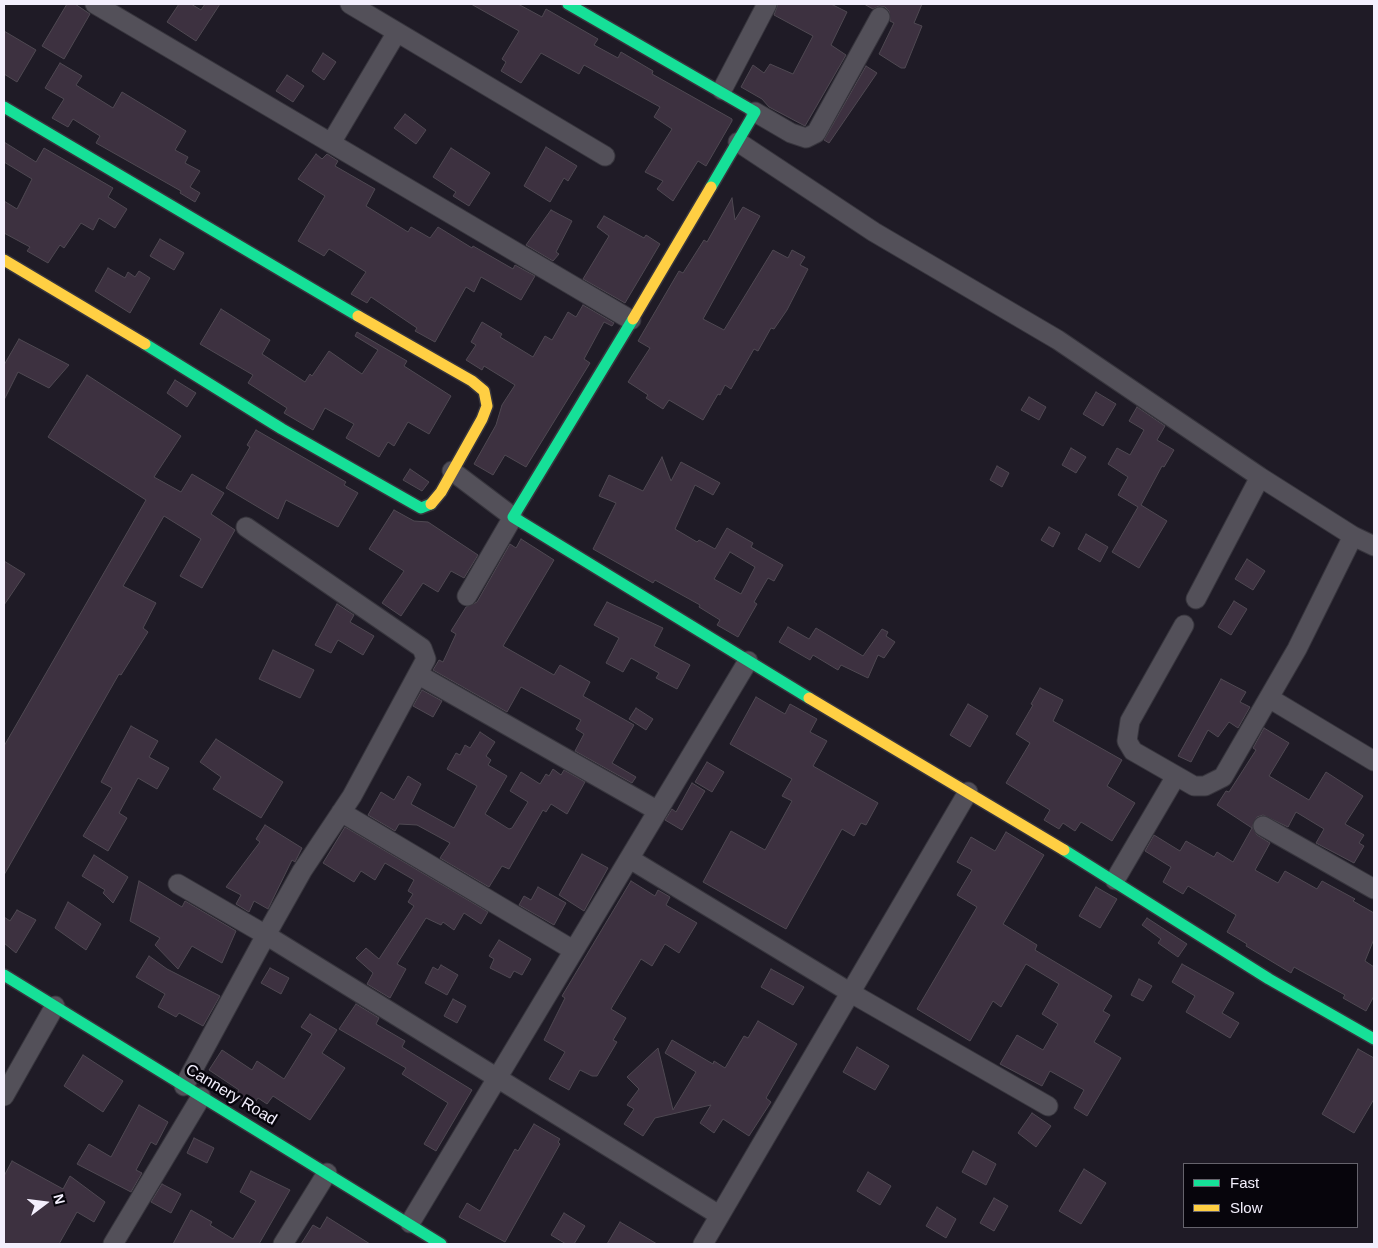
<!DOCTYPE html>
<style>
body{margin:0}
#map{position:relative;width:1378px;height:1248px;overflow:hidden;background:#1f1b26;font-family:Helvetica,sans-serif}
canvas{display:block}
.frame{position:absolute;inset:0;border:5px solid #f3effd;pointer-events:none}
.legend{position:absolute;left:1183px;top:1163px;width:175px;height:65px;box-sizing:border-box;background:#07050c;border:1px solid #65636c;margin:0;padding:6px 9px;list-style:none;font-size:15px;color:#f3effd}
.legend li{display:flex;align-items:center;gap:10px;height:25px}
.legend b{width:25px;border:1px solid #65636c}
.north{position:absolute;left:20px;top:1178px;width:50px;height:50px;-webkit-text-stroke:4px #07050c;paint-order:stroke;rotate:75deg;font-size:14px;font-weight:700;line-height:20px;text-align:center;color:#f3effd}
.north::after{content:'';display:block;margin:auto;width:18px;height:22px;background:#f3effd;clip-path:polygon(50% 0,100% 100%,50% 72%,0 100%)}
</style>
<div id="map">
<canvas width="1378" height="1248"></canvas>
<div class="frame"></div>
<ul class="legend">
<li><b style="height:6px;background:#16e098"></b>Fast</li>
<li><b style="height:6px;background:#ffcf43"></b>Slow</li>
</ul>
<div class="north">N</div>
</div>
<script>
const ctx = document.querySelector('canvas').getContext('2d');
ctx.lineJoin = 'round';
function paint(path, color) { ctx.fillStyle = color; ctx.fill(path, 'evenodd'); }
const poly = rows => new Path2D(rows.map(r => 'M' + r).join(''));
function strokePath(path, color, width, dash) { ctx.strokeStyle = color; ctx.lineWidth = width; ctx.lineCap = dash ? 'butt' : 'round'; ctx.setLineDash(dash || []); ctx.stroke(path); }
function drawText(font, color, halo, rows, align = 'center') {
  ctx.font = font + ' Helvetica,sans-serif'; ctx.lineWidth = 5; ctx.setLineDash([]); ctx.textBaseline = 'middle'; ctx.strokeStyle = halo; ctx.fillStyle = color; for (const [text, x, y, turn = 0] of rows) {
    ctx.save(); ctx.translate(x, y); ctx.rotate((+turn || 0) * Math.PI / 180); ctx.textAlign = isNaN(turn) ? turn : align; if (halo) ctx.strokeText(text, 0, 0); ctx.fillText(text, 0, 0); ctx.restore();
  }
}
const building = poly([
 [67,4,75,4,90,14,64,59,42,46,67,4],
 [179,4,191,4,201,10,205,4,220,4,196,41,167,22,179,4],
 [471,4,518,4,542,17,546,9,598,39,594,45,618,58,621,52,653,71,652,74,732,119,732,121,706,166,698,161,673,201,657,189,663,181,645,172,672,129,654,117,660,107,584,65,579,74,541,53,521,83,501,71,506,62,502,59,519,31,471,4],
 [778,4,831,4,847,12,831,45,846,55,805,126,769,107,762,99,741,87,753,65,764,73,770,64,793,74,813,36,774,15,778,4],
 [864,4,922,4,914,23,922,26,905,68,901,68,879,54,894,23,890,21,889,11,885,7,879,6,873,9,864,4],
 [4,31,36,50,17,82,4,74,4,31],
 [323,53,336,62,324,80,312,71,323,53],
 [60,63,82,76,76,85,113,108,122,92,186,131,175,150,188,157,185,163,200,171,190,187,200,193,195,202,180,193,181,191,96,143,100,136,73,119,68,127,52,118,64,99,45,88,60,63],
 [866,66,877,73,829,143,824,140,866,66],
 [287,75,304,86,293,102,276,91,287,75],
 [405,114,426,130,416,144,394,128,405,114],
 [4,142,36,162,44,148,113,188,108,197,127,209,115,228,99,218,93,230,81,223,64,248,60,245,48,263,27,251,30,247,4,233,4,201,17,209,32,179,4,162,4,142],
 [546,147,577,166,568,181,564,178,550,202,524,186,546,147],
 [451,148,490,173,469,206,453,196,456,192,433,177,451,148],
 [316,154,322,159,327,154,338,161,335,166,375,189,366,206,408,232,411,227,430,238,438,227,472,248,473,246,513,269,515,265,535,276,521,300,481,277,474,292,466,287,435,342,415,331,417,328,371,297,367,303,351,294,366,272,329,249,324,256,298,241,325,196,298,179,316,154],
 [732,198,735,220,743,207,760,216,703,319,724,330,773,250,788,258,792,250,805,257,800,265,808,269,787,310,774,329,771,328,758,351,754,349,731,389,725,385,720,395,718,394,703,420,669,400,663,409,646,398,648,395,628,382,650,348,638,341,679,271,683,273,704,240,707,242,732,198],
 [551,210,572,221,556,252,559,254,553,261,526,245,551,210],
 [604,216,644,238,646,235,660,244,625,303,583,279,609,236,597,227,604,216],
 [160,239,184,253,174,270,150,256,160,239],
 [108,268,125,278,128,272,135,277,139,271,150,278,130,313,95,291,108,268],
 [583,305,614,323,612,326,604,322,584,359,590,363,526,467,505,455,493,475,474,464,496,425,502,405,515,385,484,366,482,370,466,360,476,345,471,342,482,322,502,334,500,337,533,357,545,336,552,340,568,312,576,317,583,305],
 [221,309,270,340,262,354,305,382,310,374,312,376,329,351,362,374,378,350,355,336,357,332,407,361,404,366,451,396,429,434,408,422,394,446,388,442,379,457,346,438,354,424,325,408,313,430,284,413,287,408,248,383,253,375,200,344,221,309],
 [19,339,69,365,49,388,18,372,4,400,4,365,19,339],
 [87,375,181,436,154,477,181,492,192,474,224,493,211,514,235,530,202,588,180,576,201,539,164,516,123,586,156,603,143,628,148,632,121,675,119,674,4,875,4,746,146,500,48,437,87,375],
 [175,380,196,393,187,407,167,393,175,380],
 [1096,392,1116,404,1103,426,1083,414,1096,392],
 [1029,397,1046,407,1039,420,1021,410,1029,397],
 [1137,407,1165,426,1157,440,1174,450,1164,467,1162,466,1141,505,1167,521,1139,568,1112,552,1138,507,1118,495,1128,477,1108,464,1117,448,1130,455,1144,430,1129,421,1137,407],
 [256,430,346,482,344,485,358,493,338,527,286,500,278,519,226,488,250,447,247,445,256,430],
 [1071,448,1086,457,1076,473,1062,465,1071,448],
 [662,457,671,481,681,462,720,483,713,495,695,485,675,529,697,542,699,540,715,549,727,528,753,543,751,547,783,565,774,581,768,578,754,602,757,604,738,637,717,625,720,620,699,607,700,605,655,580,653,583,593,549,616,503,599,496,609,475,643,491,662,457],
 [730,552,755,567,741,594,714,579,730,552],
 [997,466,1009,473,1002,487,990,480,997,466],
 [410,469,429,482,422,491,403,480,410,469],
 [394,510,414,521,428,522,478,555,464,578,451,571,438,592,423,583,401,616,382,603,404,571,369,549,394,510],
 [1049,527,1060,533,1053,547,1041,540,1049,527],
 [1086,534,1108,547,1100,562,1078,549,1086,534],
 [521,539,554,560,503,646,554,675,560,665,590,682,583,696,634,725,612,763,636,777,632,783,575,751,584,734,576,729,581,720,521,687,507,712,433,670,439,660,443,662,456,634,451,631,466,607,477,602,510,544,516,548,521,539],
 [1247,559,1265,571,1253,590,1235,579,1247,559],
 [4,561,25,574,4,605,4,561],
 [1234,601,1247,609,1231,635,1218,627,1234,601],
 [607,602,663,628,654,646,690,665,677,689,656,678,659,673,631,658,623,672,606,663,619,638,594,625,607,602],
 [337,604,354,615,350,622,374,636,363,655,338,640,331,653,315,645,337,604],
 [788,627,809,639,816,628,863,656,882,629,888,632,886,636,895,642,884,658,878,655,868,678,841,665,838,670,813,655,810,660,779,642,788,627],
 [273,650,314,670,300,698,259,679,273,650],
 [1221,679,1246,692,1240,702,1250,707,1238,728,1229,722,1218,737,1208,730,1191,762,1178,756,1221,679],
 [1040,688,1063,700,1053,721,1122,760,1107,786,1135,803,1112,841,1081,822,1075,831,1063,823,1059,829,1044,820,1050,810,1006,783,1030,743,1016,734,1033,705,1031,704,1040,688],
 [422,690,442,701,433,717,413,706,422,690],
 [756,697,785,714,790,704,817,719,810,732,827,741,813,766,878,803,866,825,861,823,854,836,842,829,786,929,703,882,731,831,765,850,792,801,782,796,792,779,730,744,756,697],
 [968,704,988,716,970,747,950,735,968,704],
 [636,708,653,719,646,730,629,719,636,708],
 [131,726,158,741,149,757,169,768,157,789,138,778,119,813,127,818,108,851,83,836,112,788,101,782,131,726],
 [1264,728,1289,743,1269,776,1309,800,1326,772,1363,796,1345,824,1364,835,1359,843,1364,846,1354,863,1316,843,1324,829,1296,812,1288,827,1263,815,1257,817,1252,827,1257,835,1270,843,1255,870,1278,883,1285,871,1317,889,1322,881,1355,899,1353,901,1374,913,1374,939,1365,961,1374,967,1374,996,1366,1011,1343,998,1345,995,1294,967,1291,973,1246,946,1247,944,1227,932,1236,915,1188,886,1183,894,1163,882,1171,867,1145,851,1154,835,1180,851,1186,841,1214,857,1217,852,1233,862,1252,828,1217,805,1226,791,1229,792,1256,750,1253,748,1264,728],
 [480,732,495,742,486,756,491,760,488,765,507,776,485,814,509,829,512,828,528,802,510,791,521,772,540,784,546,774,549,776,553,769,561,775,564,770,585,782,567,814,551,804,546,812,543,810,509,869,502,866,489,887,440,858,450,843,417,825,399,824,395,831,368,815,381,792,394,800,408,776,421,784,411,804,454,828,477,786,447,769,456,753,460,755,465,745,470,748,480,732],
 [216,739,283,782,261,818,213,789,221,777,200,762,216,739],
 [707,762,724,772,712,792,695,782,707,762],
 [692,783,705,791,682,830,665,820,672,809,676,812,692,783],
 [265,825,302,848,295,862,292,860,268,909,254,901,249,912,236,904,241,895,226,887,260,842,256,839,265,825],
 [345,827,488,912,481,924,464,913,454,930,443,922,441,925,426,918,397,964,406,969,390,998,367,984,373,973,356,958,366,948,379,959,414,906,408,902,413,894,408,891,414,880,385,863,375,880,361,871,354,882,323,863,345,827],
 [1006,832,1044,855,1003,924,1037,945,1035,950,1112,996,1103,1011,1110,1015,1094,1042,1121,1058,1087,1116,1074,1108,1084,1090,1050,1071,1042,1086,1000,1064,1017,1035,1043,1050,1058,1024,1042,1014,1059,984,1026,964,1001,1007,993,1001,970,1041,917,1009,977,907,957,895,972,870,957,862,971,837,995,851,1006,832],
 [582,854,608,868,584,911,559,895,582,854],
 [94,855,128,877,113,903,103,893,105,890,82,876,94,855],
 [139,881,182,907,185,901,236,931,222,963,192,946,178,969,155,945,160,938,130,921,139,881],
 [631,881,655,896,658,890,670,897,666,905,697,923,679,953,665,944,652,966,641,959,611,1009,626,1018,613,1040,617,1042,597,1076,592,1076,580,1070,569,1090,549,1079,565,1052,544,1040,565,998,562,996,631,881],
 [538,887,566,903,554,925,519,905,524,896,531,900,538,887],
 [1096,887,1117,899,1100,928,1079,916,1096,887],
 [68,902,101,924,86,950,55,928,68,902],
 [17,910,36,920,16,953,4,943,4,917,10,921,17,910],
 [1147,918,1187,944,1178,957,1158,943,1161,939,1142,925,1147,918],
 [499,940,531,959,522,975,514,971,510,978,490,968,494,959,489,956,499,940],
 [149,956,167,969,220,996,203,1026,179,1013,176,1017,158,1007,165,994,136,977,149,956],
 [1182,964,1234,993,1222,1013,1239,1023,1230,1038,1186,1012,1195,996,1172,982,1182,964],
 [441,965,458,975,447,995,425,983,433,967,438,970,441,965],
 [270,968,289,978,281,994,261,983,270,968],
 [771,969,804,987,793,1005,761,987,771,969],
 [1139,979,1152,986,1143,1001,1131,995,1139,979],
 [453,999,466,1006,457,1023,444,1016,453,999],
 [356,1004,379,1018,376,1024,405,1041,402,1047,472,1090,436,1151,424,1144,448,1103,402,1074,406,1068,339,1029,356,1004],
 [310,1014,337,1030,322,1053,345,1068,310,1120,273,1096,267,1104,258,1098,252,1107,235,1096,239,1090,209,1070,222,1050,252,1070,257,1061,284,1079,312,1034,301,1027,310,1014],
 [758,1021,797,1044,766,1098,771,1102,749,1136,723,1119,714,1133,700,1123,711,1105,655,1118,643,1136,624,1124,634,1109,627,1105,639,1089,627,1077,658,1048,673,1110,696,1072,665,1053,672,1040,713,1064,714,1061,725,1068,744,1036,748,1038,758,1021],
 [857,1047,889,1066,875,1090,843,1072,857,1047],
 [1358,1049,1374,1058,1374,1099,1354,1133,1322,1114,1358,1049],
 [83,1055,123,1081,103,1112,64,1086,83,1055],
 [139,1105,168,1122,156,1145,151,1142,136,1170,142,1173,131,1192,77,1164,89,1144,111,1157,139,1105],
 [1032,1113,1051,1126,1036,1147,1018,1133,1032,1113],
 [534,1124,560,1139,558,1142,560,1144,505,1242,459,1217,467,1203,480,1211,515,1149,518,1151,534,1124],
 [194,1138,214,1148,207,1163,187,1153,194,1138],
 [973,1151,996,1164,986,1185,962,1172,973,1151],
 [12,1161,63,1189,70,1176,105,1202,94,1222,77,1212,59,1244,4,1244,4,1176,12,1161],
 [1084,1169,1106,1183,1081,1224,1059,1211,1084,1169],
 [251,1171,290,1190,259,1244,173,1244,191,1210,212,1222,210,1225,233,1239,256,1201,240,1192,251,1171],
 [868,1172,891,1186,880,1205,857,1191,868,1172],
 [162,1184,181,1194,171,1213,151,1202,162,1184],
 [994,1198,1008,1206,994,1231,980,1223,994,1198],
 [937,1207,956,1219,946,1238,926,1226,937,1207],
 [564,1213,585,1226,574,1244,566,1244,551,1235,564,1213],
 [327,1217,370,1244,301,1244,313,1225,320,1229,327,1217],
 [620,1222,657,1244,607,1244,620,1222]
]);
paint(building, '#3d3140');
strokePath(building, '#4f4952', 1);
const street = poly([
 [95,4,631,320],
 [350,4,605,156],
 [722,90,767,4],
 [755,112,791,133,806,138,816,133,880,17],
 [738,142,874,232,1058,340,1260,477,1353,536,1374,546],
 [331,143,397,32],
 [452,471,513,517,467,596],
 [1196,599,1260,477],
 [1184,625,1130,721,1127,741,1133,751,1194,786,1205,786,1223,777,1297,649,1353,536],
 [419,675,658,811],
 [1269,698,1374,761],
 [341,812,573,950],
 [1263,826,1374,889],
 [630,859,851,993,1048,1106],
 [1115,880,1176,776],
 [178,884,266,935,719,1215],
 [184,1086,266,935,302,871,352,796,426,659,422,648,246,527],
 [4,1096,55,1006],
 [410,1223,748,661],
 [113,1244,201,1097],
 [283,1244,327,1173],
 [703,1244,968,792]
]);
const fast = poly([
 [568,4,755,112,711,187],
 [4,107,358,316],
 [633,319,513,517,809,698],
 [145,344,282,429,421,508,431,504],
 [1064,850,1269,979,1374,1039],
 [4,975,441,1244]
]);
const slow = poly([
 [4,260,145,344],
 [358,316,472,381,484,391,487,406,482,419,441,492,431,504],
 [633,319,711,187],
 [809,698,1064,850]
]);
strokePath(street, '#37353d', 21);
strokePath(fast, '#37353d', 14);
strokePath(slow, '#37353d', 14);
strokePath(street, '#535059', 19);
strokePath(fast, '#16e098', 11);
strokePath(slow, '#ffcf43', 11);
drawText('16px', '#f3effd', '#07050c', [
 ["Cannery Road",231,1095,31]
]);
</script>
